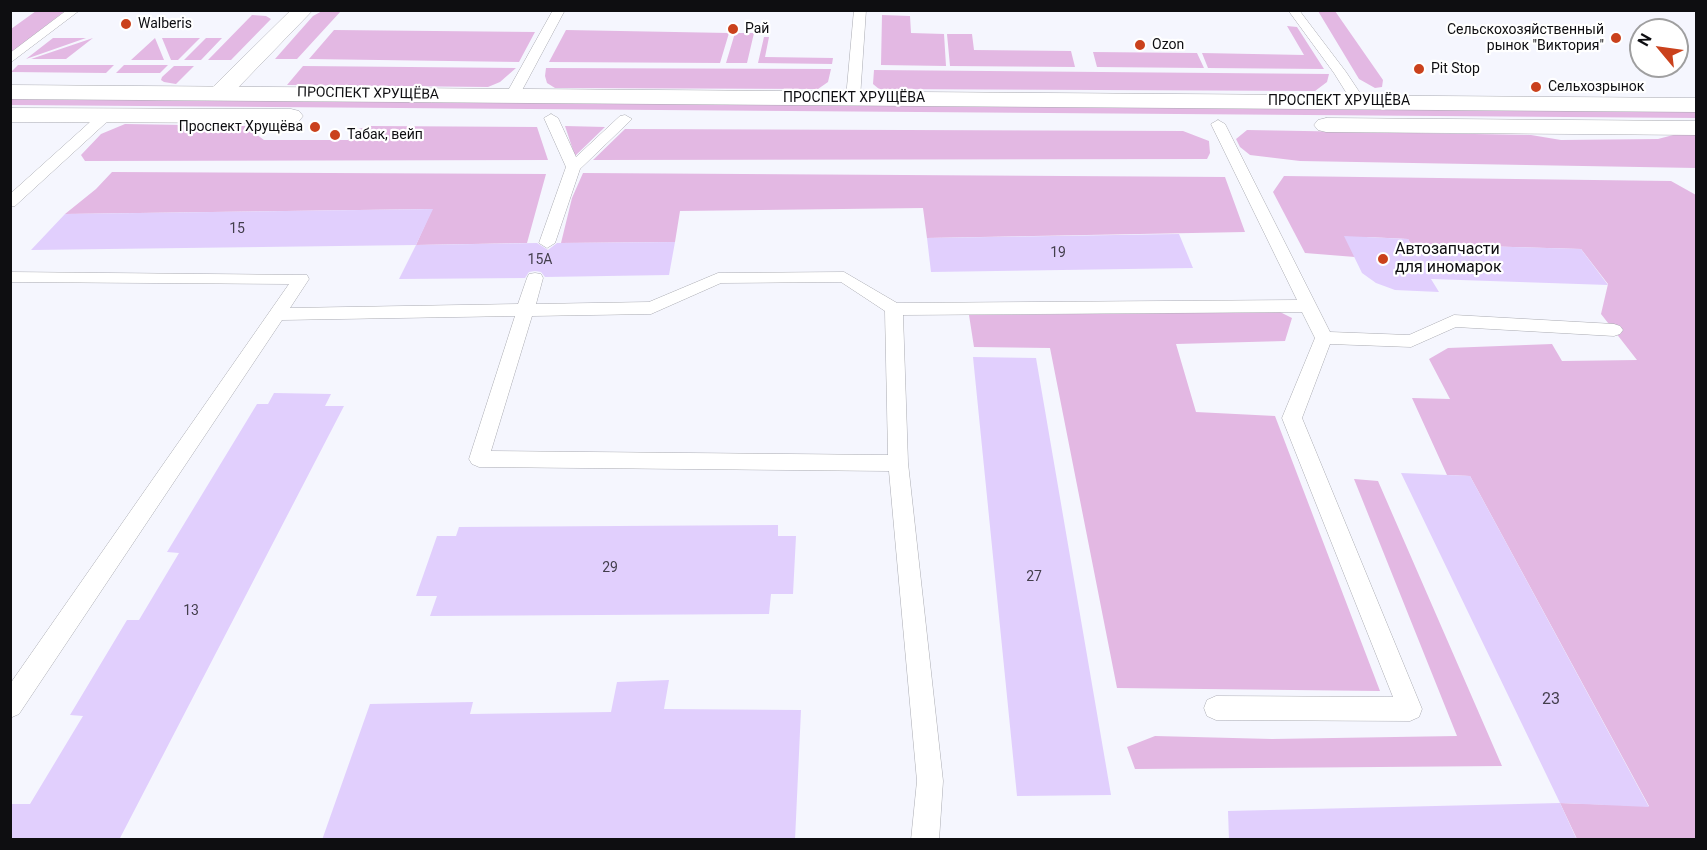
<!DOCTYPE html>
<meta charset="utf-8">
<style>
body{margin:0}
#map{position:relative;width:1707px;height:850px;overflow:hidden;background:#f5f6fe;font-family:Roboto,sans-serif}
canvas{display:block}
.frame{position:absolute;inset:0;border:12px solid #0e0e11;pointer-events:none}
.north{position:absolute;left:1629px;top:18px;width:60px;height:60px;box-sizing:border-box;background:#fff;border:2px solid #9f9fa0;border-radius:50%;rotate:299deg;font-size:16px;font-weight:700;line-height:24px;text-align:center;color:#0e0e11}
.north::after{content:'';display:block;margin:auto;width:21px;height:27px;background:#ca411c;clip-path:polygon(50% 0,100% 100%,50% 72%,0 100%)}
</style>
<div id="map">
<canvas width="1707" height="850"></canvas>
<div class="frame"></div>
<div class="north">N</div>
</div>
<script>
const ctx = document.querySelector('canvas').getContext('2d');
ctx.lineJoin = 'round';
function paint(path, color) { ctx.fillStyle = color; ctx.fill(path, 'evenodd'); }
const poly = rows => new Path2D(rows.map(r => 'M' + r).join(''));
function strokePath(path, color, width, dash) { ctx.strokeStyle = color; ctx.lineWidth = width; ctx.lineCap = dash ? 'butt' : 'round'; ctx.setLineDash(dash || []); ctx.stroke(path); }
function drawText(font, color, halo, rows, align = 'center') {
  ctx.font = font + ' Roboto,sans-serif'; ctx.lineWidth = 4.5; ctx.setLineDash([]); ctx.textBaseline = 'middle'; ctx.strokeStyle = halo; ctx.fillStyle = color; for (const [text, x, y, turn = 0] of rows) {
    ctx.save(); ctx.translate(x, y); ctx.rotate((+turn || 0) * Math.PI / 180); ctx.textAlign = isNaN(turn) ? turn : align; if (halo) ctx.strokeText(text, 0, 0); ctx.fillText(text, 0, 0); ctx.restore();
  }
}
paint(poly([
 [324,10,341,11,297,59,275,59,313,16],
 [36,11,65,11,11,53,11,29],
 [1318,11,1335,11,1383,80,1382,87,1375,88,1359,79],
 [252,15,266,16,271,19,231,60,208,60],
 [882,15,910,16,911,33,944,34,946,66,881,65],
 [1287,26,1297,27,1324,69,1208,68,1202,53,1304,55],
 [334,30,535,32,519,62,309,59],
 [566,30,729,33,720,63,549,62],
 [735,33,754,33,747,63,726,63],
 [947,34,972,34,974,50,1071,51,1075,67,950,66],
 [764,37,769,37,765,57,833,58,832,64,758,63],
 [53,38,86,38,26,59],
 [93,38,66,59,31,59],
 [155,38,164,60,131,60],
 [162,38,200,38,178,60,171,60],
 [206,38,222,38,201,60,184,60],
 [1093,52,1197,53,1204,68,1097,67],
 [18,65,114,65,106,73,11,72],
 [124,65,168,65,160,73,116,73],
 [174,66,194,66,176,84,164,82,161,80,162,77],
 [303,66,516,68,500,82,488,87,287,85],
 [546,68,831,69,828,82,818,89,555,88,547,83,545,76],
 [874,70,1329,74,1327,82,1315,91,879,89,873,84],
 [11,99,1696,111,1696,118,11,105],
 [125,124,245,126,264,140,348,140,354,130,371,126,537,127,548,160,85,161,81,155,101,134],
 [565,126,605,127,575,156],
 [625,129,1183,131,1209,141,1210,153,1207,159,593,160],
 [1247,130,1531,135,1561,140,1658,139,1677,134,1696,134,1696,168,1300,161,1250,155,1240,147,1236,139],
 [112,172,546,174,527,243,416,245,432,209,65,214,96,189],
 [583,173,1225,177,1245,232,927,238,923,208,680,211,675,242,561,243,572,198],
 [1284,176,1671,181,1696,195,1696,839,1577,839,1560,803,1649,806,1470,476,1447,475,1412,398,1450,399,1429,359,1448,348,1552,344,1562,361,1637,360,1601,314,1608,284,1581,249,1411,244,1408,239,1367,237,1355,257,1305,253,1273,192],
 [1280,312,1292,318,1285,341,1176,344,1196,412,1275,416,1380,691,1117,688,1050,348,974,347,969,315],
 [1354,479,1378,481,1502,766,1135,769,1127,747,1155,736,1272,739,1457,736]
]), '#e3b8e3');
paint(poly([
 [433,209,416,245,31,250,65,214],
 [1179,234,1193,268,931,272,927,238],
 [1344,236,1408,239,1411,244,1581,249,1608,285,1431,279,1439,292,1395,290,1376,283,1362,273],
 [675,242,669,275,545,277,541,272,535,271,529,272,525,278,399,279,416,245,537,243,548,250,557,243],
 [973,357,1036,358,1111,795,1017,796],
 [274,393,331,394,325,406,344,406,119,840,10,840,10,804,30,804,83,716,70,715,127,620,139,620,179,553,167,552,257,404,268,404],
 [1401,473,1470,476,1649,807,1560,803],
 [778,525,778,536,796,536,793,594,771,594,769,614,430,616,437,596,416,596,437,536,456,536,459,527],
 [669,680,664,709,801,710,795,840,322,840,370,704,473,702,470,714,611,712,617,682],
 [1560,803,1577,840,1229,840,1228,811]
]), '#e1cffd');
const lane = poly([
 [67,10,80,10,10,63,10,53,67,10],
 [553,10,565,10,519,96,512,100,507,99,505,96,553,10],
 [854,10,866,10,860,98,853,102,846,98,854,10],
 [1288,10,1299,10,1346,72,1366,102,1364,105,1354,105,1334,73,1288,10],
 [105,112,110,113,112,116,110,119,15,206,10,207,10,194,100,113,105,112],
 [551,114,558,118,576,157,620,116,625,115,632,119,580,169,555,243,547,248,539,243,566,167,544,118,551,114],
 [1218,120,1225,124,1330,332,1409,335,1454,315,1614,324,1620,326,1623,330,1620,334,1614,336,1456,327,1411,347,1330,344,1302,418,1422,709,1419,717,1410,721,1216,720,1207,716,1204,708,1207,700,1216,696,1393,697,1282,418,1315,338,1302,312,903,315,908,463,943,781,939,840,911,840,917,781,889,471,479,467,472,464,469,459,515,316,282,320,19,714,10,718,10,684,289,284,10,282,10,272,307,275,309,279,290,308,518,304,527,278,529,274,535,273,541,274,543,278,536,304,649,302,718,273,844,272,897,303,1297,300,1211,124,1218,120],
 [841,282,885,311,888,455,491,451,532,316,651,314,721,283,841,282]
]);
const secondary = poly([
 [291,10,313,10,228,98,220,100,212,98,209,93,212,88,291,10]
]);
const primary = poly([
 [10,85,1696,98,1696,112,10,99,10,85],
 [10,108,291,109,299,111,303,116,299,121,291,123,10,122,10,108],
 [1326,118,1696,121,1696,135,1326,132,1318,130,1314,125,1318,120,1326,118]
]);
strokePath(lane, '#aaabb2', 1);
strokePath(secondary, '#aaabb2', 1);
strokePath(primary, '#aaabb2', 1);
paint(lane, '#fff');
paint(secondary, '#fff');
paint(primary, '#fff');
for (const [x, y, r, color] of [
 [126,24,6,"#ca411c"],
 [733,29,6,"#ca411c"],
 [1616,38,6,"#ca411c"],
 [1140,45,6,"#ca411c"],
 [1419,69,6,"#ca411c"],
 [1536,87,6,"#ca411c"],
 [315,127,6,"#ca411c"],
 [335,135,6,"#ca411c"],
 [1383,259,6,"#ca411c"]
]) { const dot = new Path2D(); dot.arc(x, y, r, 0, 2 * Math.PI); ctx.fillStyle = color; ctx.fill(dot); strokePath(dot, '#fff', 2); }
drawText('14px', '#0e0e11', '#fff', [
 ["Walberis",138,24],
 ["Рай",745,29],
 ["Сельскохозяйственный",1604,30,"right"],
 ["рынок \"Виктория\"",1604,46,"right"],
 ["Ozon",1152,45],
 ["Pit Stop",1431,69],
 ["Сельхозрынок",1548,87],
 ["Проспект Хрущёва",303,127,"right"],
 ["Табак, вейп",347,135]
], 'left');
drawText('14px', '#0e0e11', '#fff', [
 ["ПРОСПЕКТ ХРУЩЁВА",368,94,1],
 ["ПРОСПЕКТ ХРУЩЁВА",854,98],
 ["ПРОСПЕКТ ХРУЩЁВА",1339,101]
]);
drawText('14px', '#433e4c', null, [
 ["15",237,229],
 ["19",1058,253],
 ["15А",540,260],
 ["29",610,568],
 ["27",1034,577],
 ["13",191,611]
]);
drawText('16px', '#0e0e11', '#fff', [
 ["Автозапчасти",1395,250],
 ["для иномарок",1395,268]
], 'left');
drawText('16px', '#433e4c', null, [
 ["23",1551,700]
]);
</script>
